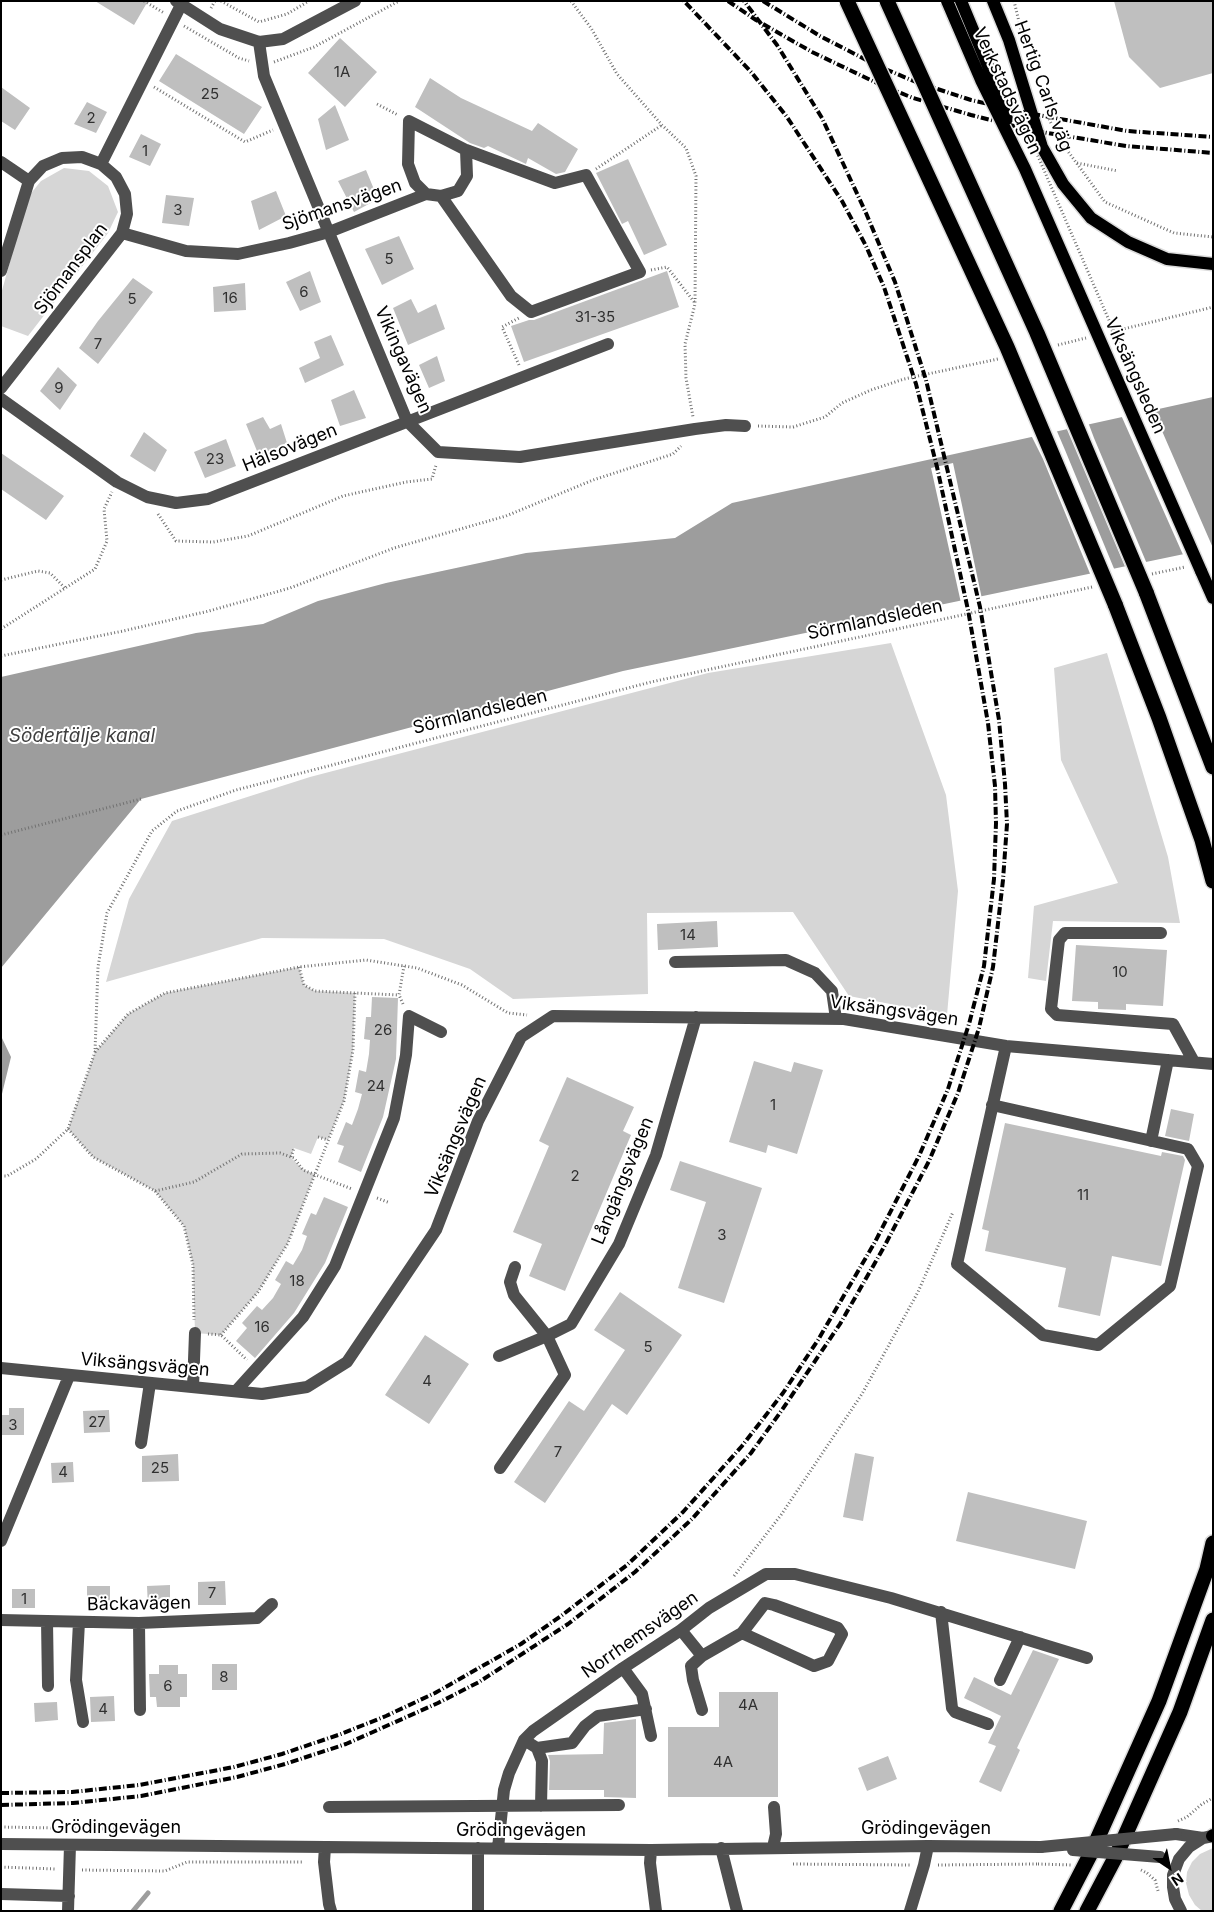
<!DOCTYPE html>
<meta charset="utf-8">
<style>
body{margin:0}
#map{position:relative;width:1214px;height:1912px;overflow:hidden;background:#fff;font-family:Inter,sans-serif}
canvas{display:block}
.frame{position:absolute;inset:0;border:2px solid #000;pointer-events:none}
.north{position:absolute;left:1144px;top:1842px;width:50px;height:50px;-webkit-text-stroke:4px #fff;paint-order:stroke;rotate:146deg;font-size:14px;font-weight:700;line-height:20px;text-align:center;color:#000}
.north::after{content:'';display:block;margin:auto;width:18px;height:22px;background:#000;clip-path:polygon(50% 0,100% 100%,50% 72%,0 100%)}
</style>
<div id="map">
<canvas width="1214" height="1912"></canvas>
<div class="frame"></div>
<div class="north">N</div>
</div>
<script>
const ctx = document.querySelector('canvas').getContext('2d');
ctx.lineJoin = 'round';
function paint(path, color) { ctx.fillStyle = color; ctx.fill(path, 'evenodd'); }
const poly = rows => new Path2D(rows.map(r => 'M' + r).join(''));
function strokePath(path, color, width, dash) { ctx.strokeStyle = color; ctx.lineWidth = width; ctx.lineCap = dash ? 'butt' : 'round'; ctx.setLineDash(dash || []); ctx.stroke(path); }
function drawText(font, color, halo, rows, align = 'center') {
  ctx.font = font + ' Inter,sans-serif'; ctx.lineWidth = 4; ctx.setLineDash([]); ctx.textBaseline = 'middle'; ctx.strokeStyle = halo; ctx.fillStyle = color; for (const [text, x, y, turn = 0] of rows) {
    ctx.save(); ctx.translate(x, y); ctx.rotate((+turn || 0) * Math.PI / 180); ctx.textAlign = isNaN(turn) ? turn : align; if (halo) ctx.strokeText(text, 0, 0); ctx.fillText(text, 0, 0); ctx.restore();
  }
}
paint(poly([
 [64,168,89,171,108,186,118,212,108,233,28,336,1,326,1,294,28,197,41,181],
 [891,643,946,795,958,891,947,1015,849,996,793,912,647,913,648,994,513,999,470,969,384,939,262,938,106,982,129,899,172,821,310,777,708,673],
 [1107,653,1168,857,1180,923,1053,921,1046,981,1028,978,1034,906,1118,883,1061,760,1054,668],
 [299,967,304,985,315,991,355,993,353,1050,344,1101,328,1140,318,1137,311,1154,294,1148,291,1158,304,1170,315,1174,288,1243,258,1292,221,1335,195,1333,193,1265,184,1226,155,1191,93,1157,68,1129,95,1052,128,1014,165,993],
 [1213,1848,1213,1911,1202,1911,1195,1905,1189,1895,1186,1883,1187,1872,1192,1862,1200,1854]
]), '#d6d6d6');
paint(poly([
 [1213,397,1213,548,623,671,141,799,1,968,1,677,196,633,263,624,318,601,386,583,526,553,675,538,732,503],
 [1,1036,11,1057,1,1098]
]), '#9d9d9d');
paint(poly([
 [1152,408,1213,548,1213,551,1184,557,1121,415],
 [1088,422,1094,438,1147,564,1126,569,1066,427],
 [1056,429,1065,450,1115,571,1091,576,1043,459,1031,435],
 [953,463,982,599,961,603,931,468]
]), '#fff');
strokePath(poly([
 [133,1911,148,1893]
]), '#9d9d9d', 5);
paint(poly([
 [95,1,148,1,134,25],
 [1114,1,1213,1,1213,73,1160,88,1129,57],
 [340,38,377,72,345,107,308,73],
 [176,54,262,107,244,134,159,81],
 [430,78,461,98,532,131,538,123,578,149,565,172,556,174,528,158,526,164,488,146,484,148,470,143,415,107],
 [1,87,30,108,15,130,1,121],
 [87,102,107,112,96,133,74,124],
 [335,105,349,140,326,150,318,119],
 [141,134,161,144,150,166,129,157],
 [628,159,667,245,644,255,628,221,622,224,596,173],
 [366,170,378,199,354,212,338,181],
 [276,191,286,216,259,230,251,201],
 [166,195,194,198,189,226,162,223],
 [399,236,414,269,382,285,365,249],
 [310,271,321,302,300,311,286,282],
 [667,271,679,307,524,362,511,326,529,320,534,320],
 [133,278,153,292,98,364,79,348,98,321],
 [245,283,246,310,214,312,213,287],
 [411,299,418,313,436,304,445,329,408,345,393,308],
 [331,335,344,365,305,383,299,368,320,358,314,342],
 [437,356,445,381,429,388,419,365],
 [58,367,77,385,60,410,40,391],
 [354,390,366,418,340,426,331,400],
 [263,417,270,429,281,424,287,443,259,456,246,424],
 [144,432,167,450,155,472,130,456],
 [226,439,236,466,205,478,194,452],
 [1,453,64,496,46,520,1,489],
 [717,921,718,947,658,950,657,924],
 [1076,945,1167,950,1163,1006,1126,1004,1126,1010,1098,1009,1098,1002,1072,1001],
 [372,997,398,998,396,1059,383,1117,361,1172,338,1162,344,1146,337,1144,346,1122,352,1125,358,1109,362,1094,355,1092,359,1070,366,1072,369,1054,370,1040,364,1039,366,1017,371,1017],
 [754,1061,791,1072,794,1062,823,1070,797,1154,768,1145,766,1153,729,1142],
 [567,1077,634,1107,623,1131,631,1135,565,1291,529,1276,542,1244,513,1232,549,1146,539,1141],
 [1171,1109,1194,1114,1189,1141,1165,1136],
 [1005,1123,1161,1156,1162,1152,1183,1156,1185,1160,1161,1266,1112,1256,1100,1316,1058,1307,1066,1268,985,1251,989,1231,982,1229],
 [680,1161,762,1188,724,1303,678,1288,706,1202,670,1190],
 [324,1197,348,1207,325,1263,294,1313,255,1358,236,1341,247,1328,242,1323,257,1306,262,1310,273,1298,281,1284,275,1280,286,1261,293,1265,302,1250,307,1236,302,1234,311,1213,316,1215],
 [620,1292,682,1335,627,1415,612,1404,545,1503,514,1482,569,1401,584,1411,625,1350,594,1330],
 [425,1335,469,1364,429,1424,385,1395],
 [9,1408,24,1408,24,1435,1,1435,1,1415,9,1415],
 [109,1410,110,1432,84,1433,83,1411],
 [855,1453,874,1457,863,1521,843,1517],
 [178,1454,179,1481,142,1482,142,1456],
 [73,1462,74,1482,52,1483,51,1463],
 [968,1492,1087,1521,1075,1569,956,1541],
 [225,1581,226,1605,198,1605,198,1582],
 [170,1585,170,1608,148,1608,147,1586],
 [87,1586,110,1586,110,1608,87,1608],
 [12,1589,35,1589,35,1608,12,1608],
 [1033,1650,1059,1659,1017,1748,1020,1750,1001,1792,979,1782,996,1746,988,1743,1001,1716,964,1698,974,1677,1011,1695],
 [212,1664,237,1664,237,1690,212,1690],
 [159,1665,178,1665,178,1674,187,1674,187,1697,180,1697,180,1707,157,1707,156,1697,150,1697,149,1674,159,1674],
 [719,1692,778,1692,778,1797,668,1797,668,1727,719,1727],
 [114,1696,115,1721,91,1722,90,1697],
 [57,1702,58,1720,35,1722,34,1703],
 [636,1719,636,1798,604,1797,604,1790,549,1790,550,1761,548,1755,603,1754,604,1723],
 [888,1756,897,1779,867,1791,858,1768]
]), '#bfbfbf');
const major = poly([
 [993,1,1009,40,1042,147,1063,184,1091,218,1128,242,1167,259,1213,264],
 [1201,571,1213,598],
 [1212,1836,1213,1835]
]);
const highway = poly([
 [1146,592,1213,767],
 [1115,604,1159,718,1202,840,1213,881],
 [1061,1911,1091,1853,1159,1701,1207,1569,1213,1543],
 [1087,1911,1116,1856,1180,1712,1213,1620]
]);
strokePath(major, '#dbdbdb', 15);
strokePath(highway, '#dbdbdb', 18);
strokePath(poly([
 [144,1,164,13],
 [221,1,259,22,287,14,309,1],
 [571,1,591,28,617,74,662,125,686,148,696,176,695,304,685,344,686,378,693,417],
 [1014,1,1021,30],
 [211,8,215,1],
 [184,26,239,58,249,61],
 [274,62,314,47,399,1],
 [154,87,245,142,273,130],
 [377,104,398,115],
 [1049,119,1059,139,1105,202,1174,233,1213,237],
 [1077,163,1118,171],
 [596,169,662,125],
 [651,270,667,267,695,303],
 [1111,332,1213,307],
 [1058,345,1086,338],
 [519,365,502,327,519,318],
 [1144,401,1157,431],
 [758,426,793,427,825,417,842,403,871,390,904,379,998,359],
 [158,514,176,541,213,542,248,536,343,496,406,482,432,479,436,465],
 [1152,574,1185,567],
 [1,580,38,571,50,573,65,588],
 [1,629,95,569,107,541,104,509,112,492],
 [1,656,123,631,209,611,290,588,394,548,506,516,593,480,673,454,681,446],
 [1,835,141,799],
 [299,967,304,985,315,991,355,993],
 [403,1004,399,995,404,966],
 [95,1052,128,1014,165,993,299,967,366,960,417,968,462,985,508,1013,527,1015],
 [68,1129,93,1157,155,1191,194,1182,242,1154,280,1153,294,1158,303,1170,352,1189],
 [318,1137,328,1140],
 [291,1157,294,1148],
 [1,1176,7,1176,36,1159,68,1129,95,1052,98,967,107,913,152,831,177,811,236,790,651,682,1092,587],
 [155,1191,184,1226,193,1265,194,1320],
 [377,1198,390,1203],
 [208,1334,221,1335,247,1360],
 [221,1335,258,1292,288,1243,315,1174,344,1101,353,1050,355,993,399,995],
 [734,1576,781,1515,862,1394,918,1292,953,1212],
 [1178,1821,1187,1817,1202,1804,1213,1798],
 [1,1827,166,1830],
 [793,1864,912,1865],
 [938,1865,1038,1864],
 [1,1867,56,1869],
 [82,1870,165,1871,187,1862,304,1862],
 [1147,1873,1155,1880,1158,1891]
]), '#717171', 3, [1, 2.5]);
strokePath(poly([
 [176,1,220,29,259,42,283,39,355,1],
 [259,42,264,76,407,421,438,452,520,457,695,429,726,425,745,426],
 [1,162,29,181],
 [101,164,183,1],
 [441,196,458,191,467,176,466,150],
 [122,233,186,251,238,254,289,243,329,232,426,194,441,196,511,296,531,312,640,272,586,175,555,183,466,150,409,121,408,164,415,183,426,194],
 [1,271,29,181,43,166,62,158,82,157,101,164,116,177,125,194,127,214,122,233,1,388],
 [1,399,117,482,147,497,176,503,208,499,608,344],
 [1161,933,1065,933,1059,940,1051,1009,1057,1015,1173,1024,1194,1062],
 [675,962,786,960,815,973,832,991,836,1019],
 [992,1105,1188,1149,1198,1166,1170,1286,1098,1345,1043,1335,957,1264,1006,1046],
 [1151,1141,1168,1060],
 [499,1356,547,1336,514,1295,510,1282,515,1267],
 [1,1368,262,1394,307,1387,347,1362,436,1230,478,1121,521,1037,553,1016,844,1019,1006,1046,1213,1064],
 [193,1387,195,1333],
 [236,1391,303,1317,335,1266,394,1118,406,1055,409,1016,441,1032],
 [141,1443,150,1383],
 [500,1468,565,1375,547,1336,571,1324,619,1244,656,1155,696,1017],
 [1,1541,69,1376],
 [941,1612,952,1708,955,1712,988,1724],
 [1,1620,139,1623,257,1618,272,1604],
 [47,1621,48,1686],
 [79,1622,76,1680,83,1722],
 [139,1623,140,1710],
 [681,1630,702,1656,742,1633,765,1603,774,1605,838,1628,842,1634,828,1661,814,1666,742,1633],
 [702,1656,691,1666,693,1680,702,1710],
 [623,1668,642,1694,651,1736],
 [1000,1680,1020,1637],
 [529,1743,537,1748,542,1761,541,1806],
 [537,1748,572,1743,585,1726,598,1716,646,1709],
 [329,1807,619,1805],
 [1176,1834,1203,1838],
 [1,1844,651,1850,928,1846,1041,1847],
 [325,1847,324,1862,329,1904,331,1911],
 [773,1847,776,1834,774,1807],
 [498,1848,504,1790,509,1773,524,1740,533,1731,623,1668,681,1630,709,1608,766,1574,795,1574,891,1598,1087,1658],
 [721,1848,737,1911],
 [651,1850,650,1863,656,1911],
 [1,1894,69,1896],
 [68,1911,70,1845],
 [478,1911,478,1848],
 [910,1911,924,1865,928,1846],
 [1181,1911,1175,1899,1173,1887,1173,1875,1179,1859,1189,1847,1203,1838,1213,1836]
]), '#4f4f4f', 12);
strokePath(major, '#000', 12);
strokePath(highway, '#000', 15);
strokePath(poly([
 [728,1,756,20,812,52,881,85,913,98,971,115,1030,130,1126,146,1213,153],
 [763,1,820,36,878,66,916,82,971,100,1027,113,1127,131,1213,137],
 [1,1793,72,1792,139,1785,234,1767,282,1754,341,1734,386,1716,435,1693,521,1644,561,1616,627,1565,683,1512,742,1446,783,1393,818,1340,875,1242,919,1156,948,1089,969,1024,984,966,994,879,996,823,995,786,988,723,968,610,937,467,916,384,884,287,866,246,842,201,787,117,752,73,684,1],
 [1,1805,73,1803,141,1796,237,1777,285,1764,346,1744,438,1703,479,1682,568,1624,635,1572,692,1519,751,1453,782,1410,840,1324,884,1247,929,1161,958,1093,979,1028,993,967,1003,880,1007,824,1005,784,999,720,980,607,926,380,895,282,866,213,822,118,777,45,744,1]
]), '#000', 4, [8, 2.5, 1, 2.5]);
const majorBridge = poly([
 [947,1,981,80,1025,169,1201,571],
 [961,1,993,78,1007,119]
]);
const highwayBridge = poly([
 [847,1,1007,347,1115,604],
 [887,1,1037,333,1146,592]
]);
strokePath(majorBridge, '#dbdbdb', 15, []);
strokePath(highwayBridge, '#dbdbdb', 18, []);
strokePath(poly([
 [1021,117,1144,401],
 [1038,1864,1072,1865],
 [1141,1870,1147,1873]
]), '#717171', 3, [1, 2.5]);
strokePath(poly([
 [1041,1847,1176,1834],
 [1073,1850,1160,1857]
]), '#4f4f4f', 12);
strokePath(majorBridge, '#000', 12);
strokePath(highwayBridge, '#000', 15);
drawText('15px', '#303030', null, [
 ["1A",342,72],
 ["25",210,94],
 ["2",91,118],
 ["1",145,151],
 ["3",178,210],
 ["5",389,259],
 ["6",304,292],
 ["16",230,298],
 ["5",132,299],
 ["31-35",595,317],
 ["7",98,344],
 ["9",59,388],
 ["23",215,459],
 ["14",688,935],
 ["10",1120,972],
 ["26",383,1030],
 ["24",376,1086],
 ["1",773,1105],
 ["2",575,1176],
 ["11",1083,1195],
 ["3",722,1235],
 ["18",297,1281],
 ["16",262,1327],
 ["5",648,1347],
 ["4",427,1381],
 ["27",97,1422],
 ["3",13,1425],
 ["7",558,1452],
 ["25",160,1468],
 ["4",63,1472],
 ["7",212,1593],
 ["1",24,1599],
 ["8",224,1677],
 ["6",168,1686],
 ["4A",748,1705],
 ["4",103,1709],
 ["4A",723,1762]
]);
drawText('18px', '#000', '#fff', [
 ["Hertig Carls väg",1043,86,70],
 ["Verkstadsvägen",1007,91,65],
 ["Sjömansvägen",342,205,-19],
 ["Sjömansplan",71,269,-53],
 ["Vikingavägen",403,360,66],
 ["Viksängsleden",1135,376,66],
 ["Hälsovägen",290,448,-22],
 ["Sörmlandsleden",875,620,-12],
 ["Sörmlandsleden",480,712,-14],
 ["Viksängsvägen",894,1011,8],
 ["Viksängsvägen",456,1137,-67],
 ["Långängsvägen",623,1181,-68],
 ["Viksängsvägen",145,1365,5],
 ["Bäckavägen",139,1604,-1],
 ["Norrhemsvägen",640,1635,-35],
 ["Grödingevägen",116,1828],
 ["Grödingevägen",926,1829],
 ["Grödingevägen",521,1831]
]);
drawText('italic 19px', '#3e3e3e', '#fff', [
 ["Södertälje kanal",82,736]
]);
</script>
